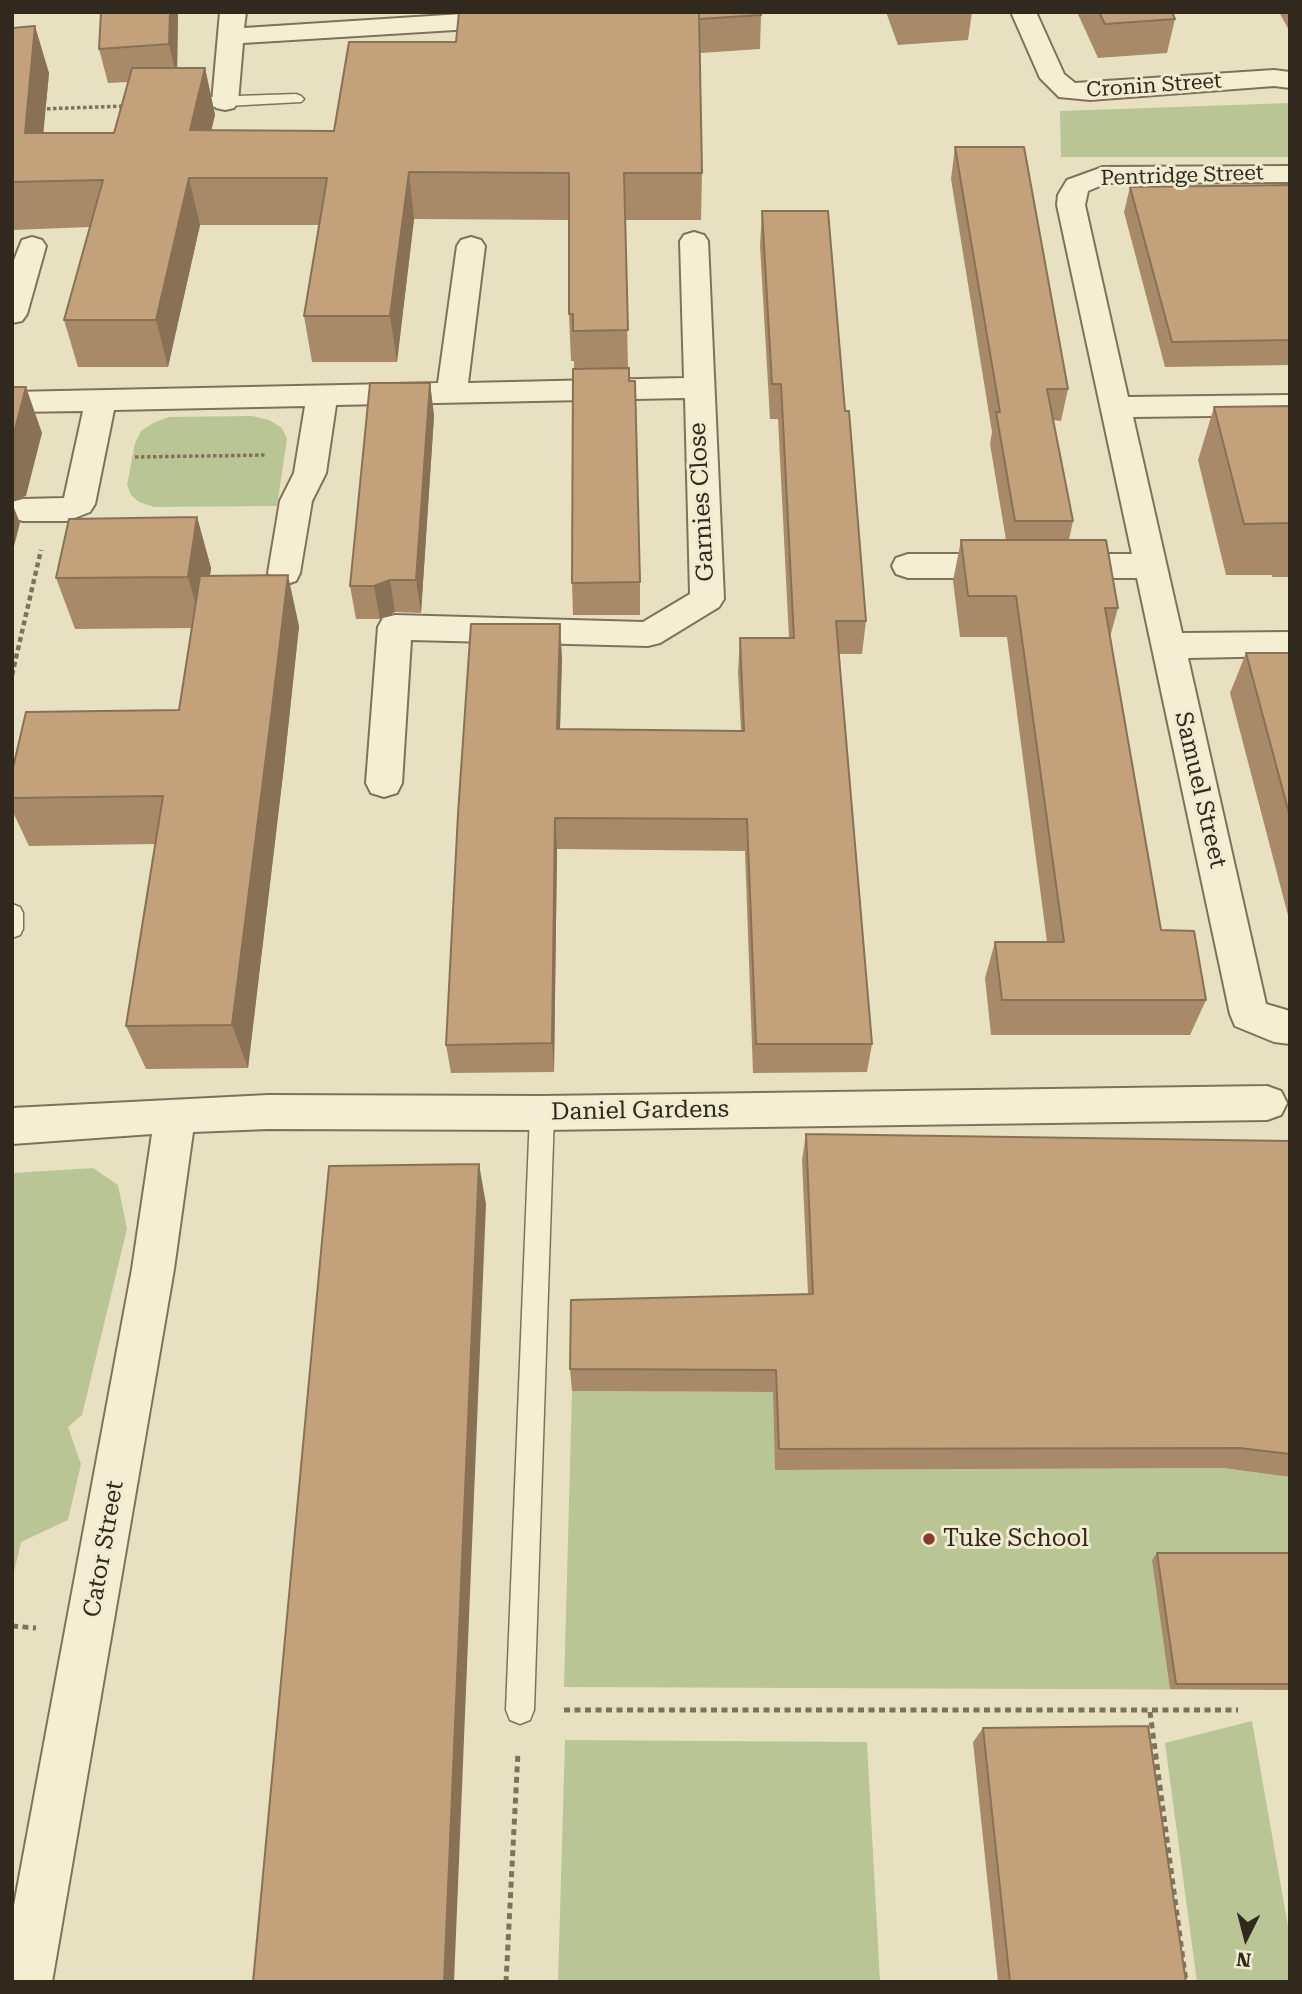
<!DOCTYPE html>
<style>
body{margin:0}
#map{position:relative;width:1302px;height:1994px;overflow:hidden;background:#e8e1c1;font-family:"Roboto Serif",serif}
canvas{display:block}
.frame{position:absolute;inset:0;border:14px solid #31291d;pointer-events:none}
.north{position:absolute;left:1211px;top:1903px;width:70px;height:70px;-webkit-text-stroke:5px #f1ebcf;paint-order:stroke;rotate:186deg;font-size:19px;font-weight:700;line-height:28px;text-align:center;color:#31291d}
.north::after{content:'';display:block;margin:auto;width:24px;height:32px;background:#31291d;clip-path:polygon(50% 0,100% 100%,50% 72%,0 100%)}
</style>
<div id="map">
<canvas width="1302" height="1994"></canvas>
<div class="frame"></div>
<div class="north">N</div>
</div>
<script>
const ctx = document.querySelector('canvas').getContext('2d');
ctx.lineJoin = 'round';
function paint(path, color) { ctx.fillStyle = color; ctx.fill(path, 'evenodd'); }
const poly = rows => new Path2D(rows.map(r => 'M' + r).join(''));
function strokePath(path, color, width, dash) { ctx.strokeStyle = color; ctx.lineWidth = width; ctx.lineCap = dash ? 'butt' : 'round'; ctx.setLineDash(dash || []); ctx.stroke(path); }
function drawText(font, color, halo, rows, align = 'center') {
  ctx.font = font + ' "Roboto Serif",serif'; ctx.lineWidth = 6; ctx.setLineDash([]); ctx.textBaseline = 'middle'; ctx.strokeStyle = halo; ctx.fillStyle = color; for (const [text, x, y, turn = 0] of rows) {
    ctx.save(); ctx.translate(x, y); ctx.rotate((+turn || 0) * Math.PI / 180); ctx.textAlign = isNaN(turn) ? turn : align; if (halo) ctx.strokeText(text, 0, 0); ctx.fillText(text, 0, 0); ctx.restore();
  }
}
paint(poly([
 [1290,103,1290,157,1061,157,1060,111],
 [252,416,269,420,282,428,287,439,277,506,154,507,139,502,131,495,127,485,135,443,141,431,153,423,169,417],
 [93,1168,118,1185,127,1229,82,1415,68,1427,81,1464,68,1520,21,1542,12,1581,13,1173],
 [572,1391,773,1392,776,1470,1223,1468,1290,1477,1290,1690,564,1687],
 [1252,1721,1290,1938,1290,1982,1197,1982,1165,1743],
 [565,1740,867,1742,880,1982,558,1982]
]), '#bac596');
const service = poly([
 [296,94,301,96,304,99,301,102,208,107,200,102,208,97,296,94],
 [12,904,20,907,23,913,23,929,20,935,12,938,12,904],
 [542,1103,550,1106,554,1113,534,1710,530,1720,520,1724,510,1720,506,1710,530,1113,534,1106,542,1103]
]);
const minor = poly([
 [220,12,246,12,244,28,493,12,630,12,627,17,618,20,243,43,238,102,234,108,225,110,216,108,212,102,220,12],
 [1011,12,1036,12,1064,74,1075,83,1274,70,1290,72,1290,88,1274,86,1090,100,1059,97,1040,78,1011,12],
 [1290,166,1290,182,1107,183,1088,191,1085,205,1128,397,1290,395,1290,415,1133,417,1182,633,1290,632,1290,656,1188,658,1266,1004,1290,1011,1290,1044,1274,1042,1235,1026,1230,1014,1137,578,908,578,896,574,892,566,896,558,908,554,1132,554,1057,205,1058,195,1067,180,1103,167,1290,166],
 [694,232,704,235,708,241,724,599,719,607,660,643,648,646,411,640,402,783,397,793,384,797,371,793,366,783,378,627,383,618,395,615,643,622,690,594,685,398,336,405,326,473,312,501,300,573,296,581,284,585,272,581,268,573,280,501,294,473,305,406,114,410,95,504,90,512,67,521,23,521,12,518,12,502,23,499,64,498,83,411,12,412,12,392,438,383,457,246,461,240,471,237,481,240,485,246,468,383,684,378,680,241,684,235,694,232],
 [32,237,42,240,46,246,27,314,22,321,12,323,12,265,22,240,32,237],
 [1267,1086,1281,1091,1287,1103,1281,1115,1267,1120,542,1130,268,1129,193,1132,174,1269,52,1982,12,1982,12,1916,132,1269,152,1134,12,1144,12,1108,268,1095,542,1096,1267,1086]
]);
strokePath(service, '#80725a', 3);
strokePath(minor, '#80725a', 4);
strokePath(poly([
 [41,109,127,106],
 [135,457,266,455]
]), '#80725a', 3.5, [3.5, 2.5]);
strokePath(poly([
 [12,675,41,550]
]), '#80725a', 4.5, [5, 3.5]);
strokePath(poly([
 [12,1626,36,1628],
 [564,1710,1238,1710],
 [1150,1712,1186,1982],
 [506,1982,518,1752]
]), '#80725a', 5, [6, 4.5]);
paint(service, '#f4eed3');
paint(minor, '#f4eed3');
paint(poly([
 [101,12,178,12,177,68,205,68,215,115,211,130,334,131,456,42,459,12,761,15,760,49,700,53,702,173,701,220,625,220,628,368,640,582,640,615,573,615,572,583,574,369,574,361,571,361,569,314,569,220,414,219,397,362,312,362,304,316,319,225,200,225,168,367,78,367,64,320,90,227,12,230,12,28,49,73,43,133,114,133,128,82,108,83,99,49],
 [886,12,972,12,968,40,898,45],
 [1077,12,1172,12,1175,19,1167,53,1098,58],
 [1279,12,1290,12,1290,32],
 [955,147,1068,389,1061,421,1053,420,1073,521,1069,540,1118,608,1110,637,1161,930,1206,1000,1190,1035,991,1035,985,978,995,942,1047,942,1007,637,960,637,953,581,961,540,1006,540,990,444,992,432,951,179],
 [1290,185,1290,365,1165,367,1124,212,1130,187],
 [762,211,845,411,866,621,862,654,839,654,872,1044,867,1072,753,1073,745,851,557,849,554,1072,451,1073,446,1045,562,657,560,729,741,731,738,672,740,638,789,638,778,419,770,419,760,246],
 [430,383,434,416,421,613,395,612,380,619,356,619,350,586],
 [1290,406,1290,577,1272,577,1272,575,1226,575,1198,460,1214,407],
 [197,517,211,568,210,576,299,626,284,766,248,1068,146,1069,126,1026,155,844,29,846,12,810,12,772,179,710,192,628,75,629,56,578],
 [1246,653,1290,653,1290,923,1230,693],
 [806,1134,1290,1141,1290,1477,1223,1468,775,1470,773,1392,572,1391,570,1369,808,1294,802,1160],
 [1157,1553,1290,1553,1290,1688,1287,1690,1170,1689,1152,1560],
 [983,1728,1186,1982,998,1982,973,1742]
]), '#a88a69');
paint(poly([
 [170,12,178,12,177,78,169,44],
 [35,26,49,73,39,179,25,133],
 [205,68,215,115,200,177,190,130],
 [409,172,414,219,397,362,390,316],
 [189,178,200,225,168,367,156,320],
 [430,383,434,416,421,613,416,580],
 [26,387,42,433,26,496,12,501,12,440],
 [12,503,20,523,12,554],
 [197,517,211,568,202,627,188,577],
 [288,575,299,626,284,766,248,1068,232,1025],
 [390,580,395,612,380,619,374,586],
 [560,624,562,657,559,762,557,729],
 [555,818,557,849,554,1072,552,1043],
 [479,1164,486,1204,454,1982,444,1982]
]), '#887155');
const building = poly([
 [101,12,170,12,169,44,99,49,101,12],
 [459,12,699,12,702,173,624,173,628,330,573,331,573,314,569,314,569,173,409,172,390,316,304,316,327,178,189,178,156,320,64,320,103,180,12,182,12,28,35,26,25,133,114,133,132,68,205,68,190,130,334,131,349,42,456,42,459,12],
 [699,12,761,12,761,15,699,19,699,12],
 [1099,12,1172,12,1175,19,1105,24,1099,12],
 [955,147,1024,147,1068,389,1047,389,1073,521,1015,521,996,412,1000,412,955,147],
 [1290,185,1290,340,1172,342,1130,187,1290,185],
 [762,211,828,211,845,411,849,411,866,621,836,621,872,1044,756,1044,747,819,555,818,552,1043,446,1045,458,814,471,624,560,624,557,729,744,731,740,638,794,638,781,384,772,384,762,211],
 [629,368,629,381,635,381,640,582,572,583,573,369,629,368],
 [370,383,430,383,416,580,390,580,374,586,350,586,370,383],
 [12,387,26,387,12,440,12,387],
 [1290,406,1290,523,1244,524,1214,407,1290,406],
 [197,517,188,577,56,578,69,519,197,517],
 [961,540,1106,540,1118,608,1105,608,1161,930,1194,931,1206,1000,1002,1000,995,942,1064,942,1016,596,968,596,961,540],
 [288,575,271,717,232,1025,126,1026,163,796,12,798,12,772,26,712,179,710,200,576,288,575],
 [1246,653,1290,653,1290,817,1246,653],
 [806,1134,1290,1141,1290,1454,1239,1448,779,1449,776,1370,570,1369,571,1300,813,1294,806,1134],
 [479,1164,444,1982,253,1982,329,1166,479,1164],
 [1157,1553,1290,1553,1290,1684,1176,1684,1157,1553],
 [1148,1726,1186,1982,1010,1982,983,1728,1148,1726]
]);
paint(building, '#c3a17a');
strokePath(building, '#887155', 2);
for (const [x, y, r, color] of [
 [929,1539,7,"#883a31"]
]) { const dot = new Path2D(); dot.arc(x, y, r, 0, 2 * Math.PI); ctx.fillStyle = color; ctx.fill(dot); strokePath(dot, '#f1ebcf', 2.5); }
drawText('21px', '#31291d', '#f1ebcf', [
 ["Cronin Street",1154,86,-4],
 ["Pentridge Street",1182,176,-2]
]);
drawText('24px', '#31291d', '#f1ebcf', [
 ["Garnies Close",702,502,-93],
 ["Samuel Street",1200,790,77],
 ["Daniel Gardens",640,1111,-1],
 ["Cator Street",104,1549,-80]
]);
drawText('24px', '#31291d', '#f1ebcf', [
 ["Tuke School",943,1539]
], 'left');
</script>
